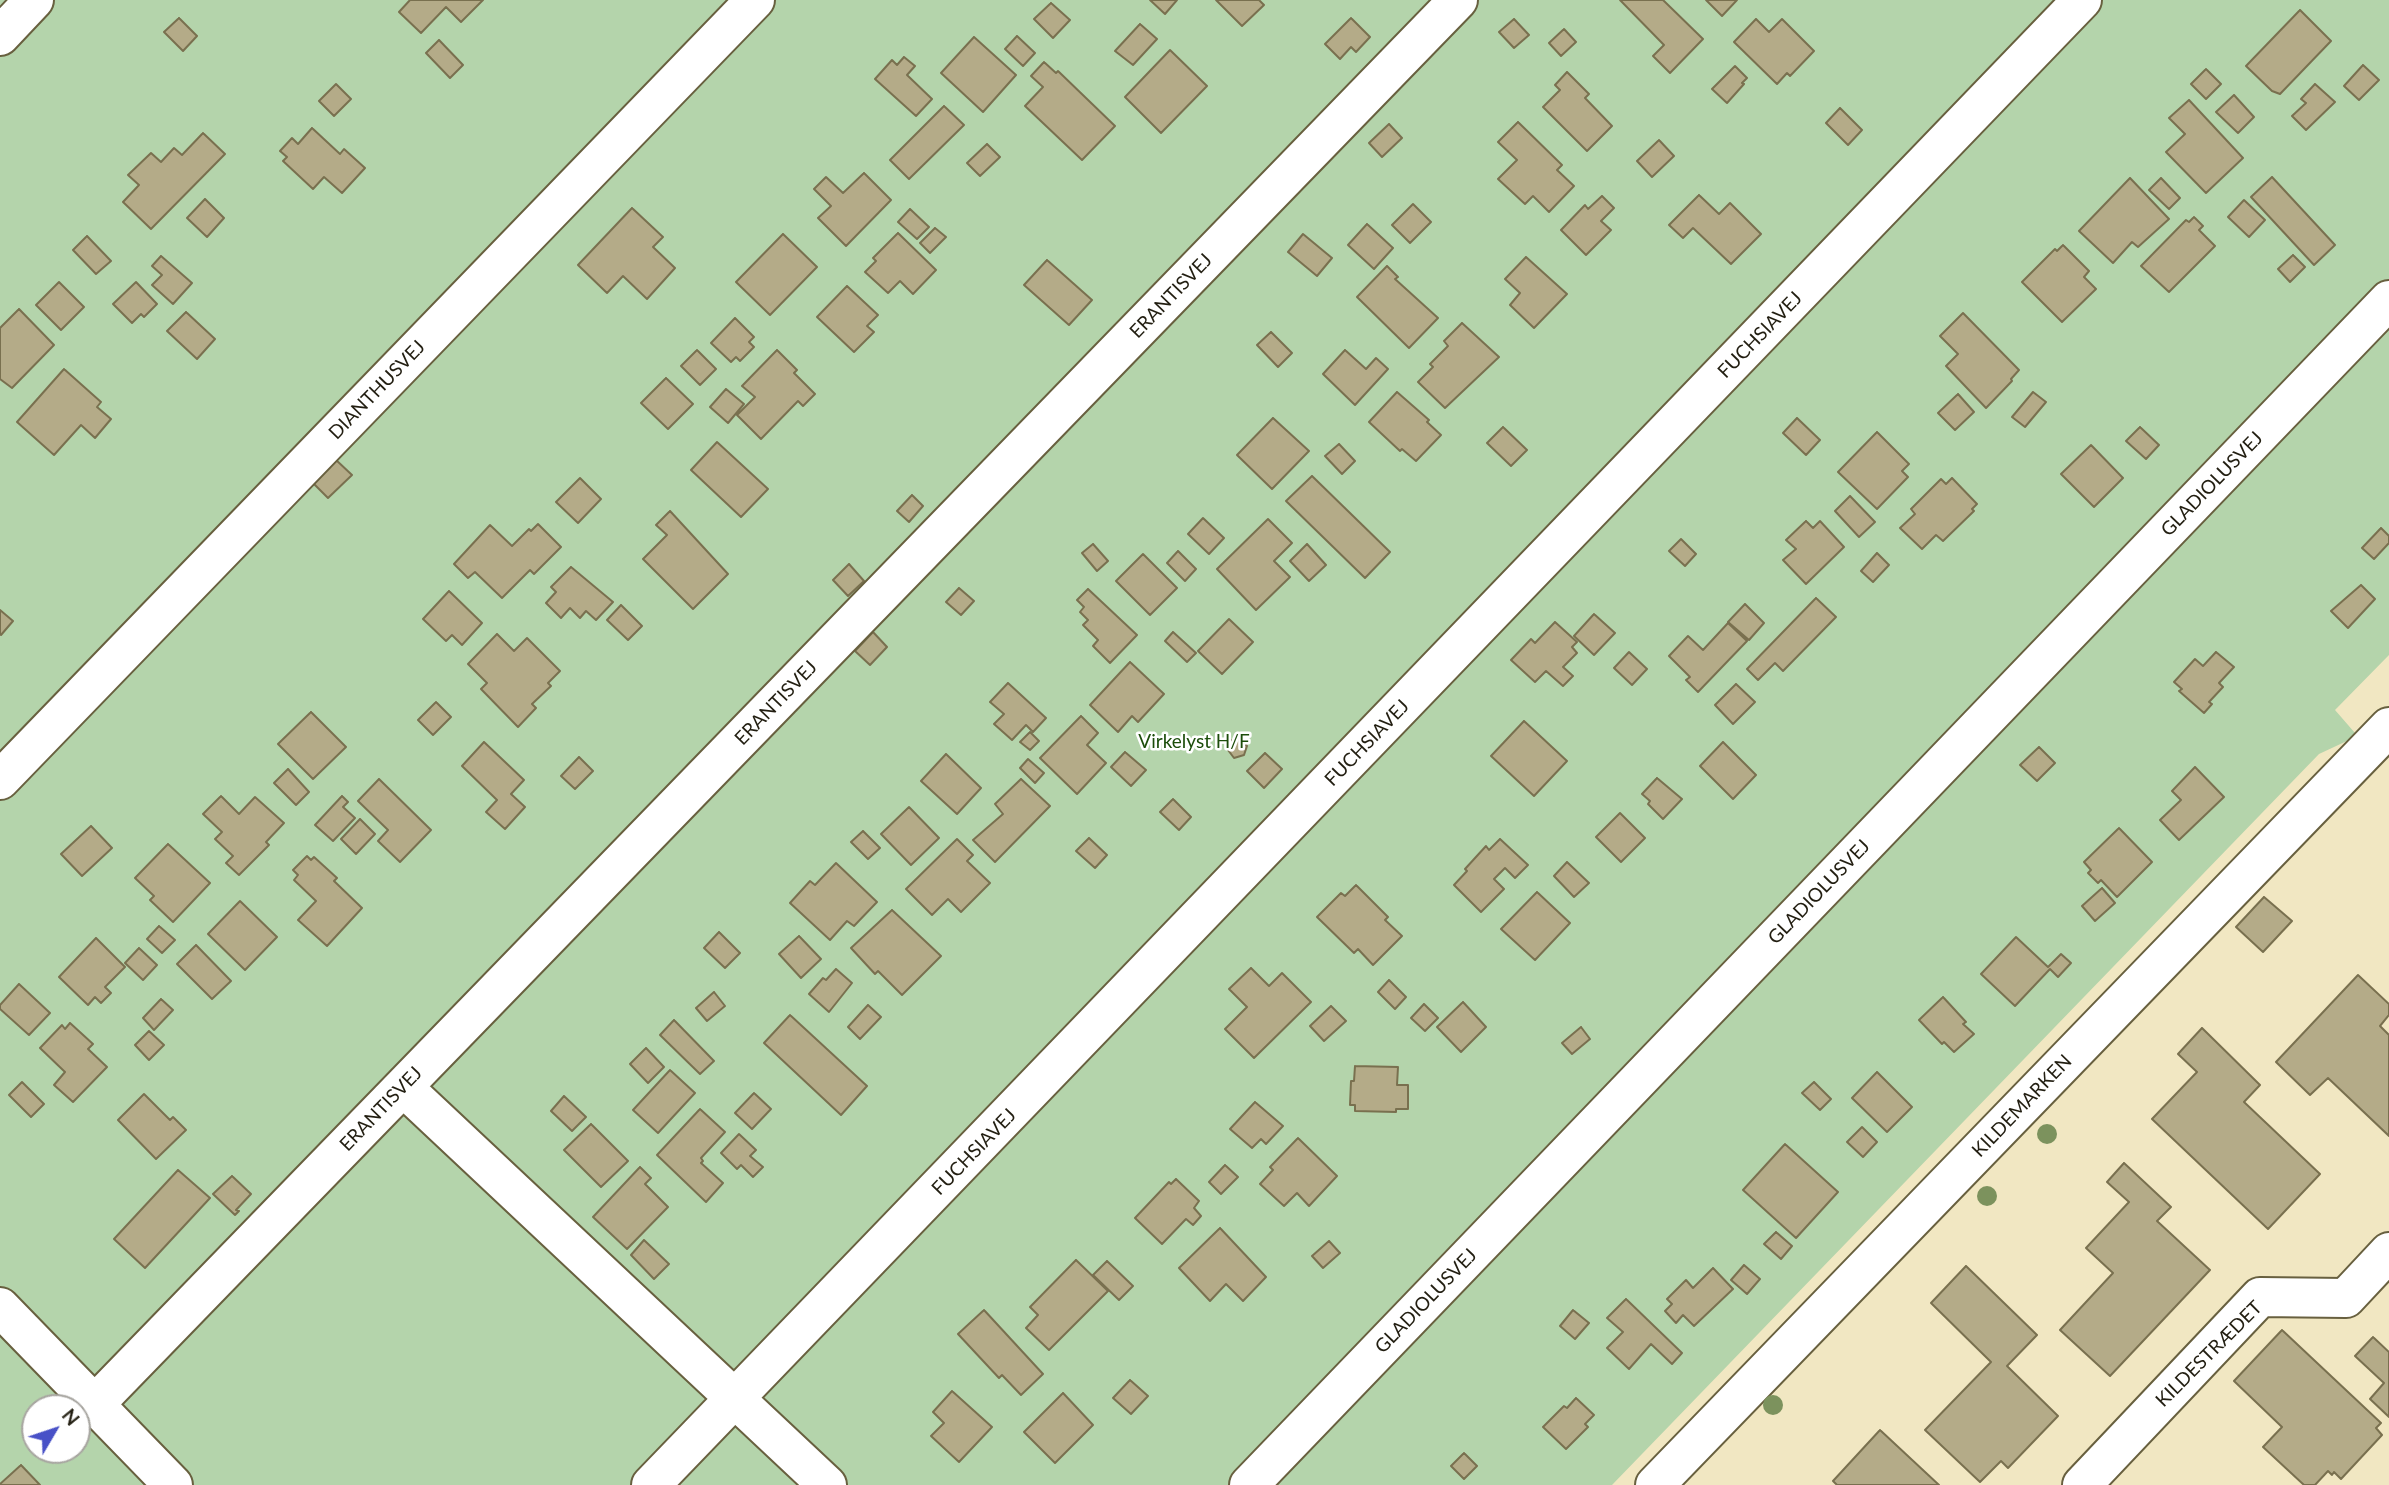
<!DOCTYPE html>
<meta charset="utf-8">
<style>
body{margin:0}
#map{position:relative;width:2389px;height:1485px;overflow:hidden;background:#f1e7c2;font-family:Lato,sans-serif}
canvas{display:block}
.north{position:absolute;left:21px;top:1394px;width:70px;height:70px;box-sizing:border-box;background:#fff;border:2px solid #a7a5a0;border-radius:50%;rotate:51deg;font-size:19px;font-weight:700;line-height:28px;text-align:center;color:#221e11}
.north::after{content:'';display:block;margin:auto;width:24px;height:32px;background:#4851c7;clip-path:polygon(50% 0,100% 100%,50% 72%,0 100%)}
</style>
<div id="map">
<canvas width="2389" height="1485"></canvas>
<div class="north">N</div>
</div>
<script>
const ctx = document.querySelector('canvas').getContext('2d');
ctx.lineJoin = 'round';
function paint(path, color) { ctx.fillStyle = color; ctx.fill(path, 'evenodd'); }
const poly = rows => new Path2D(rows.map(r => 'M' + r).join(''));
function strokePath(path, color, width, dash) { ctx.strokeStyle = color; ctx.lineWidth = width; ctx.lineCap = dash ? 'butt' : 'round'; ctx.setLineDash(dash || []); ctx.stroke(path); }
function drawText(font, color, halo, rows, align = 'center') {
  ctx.font = font + ' Lato,sans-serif'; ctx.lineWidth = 5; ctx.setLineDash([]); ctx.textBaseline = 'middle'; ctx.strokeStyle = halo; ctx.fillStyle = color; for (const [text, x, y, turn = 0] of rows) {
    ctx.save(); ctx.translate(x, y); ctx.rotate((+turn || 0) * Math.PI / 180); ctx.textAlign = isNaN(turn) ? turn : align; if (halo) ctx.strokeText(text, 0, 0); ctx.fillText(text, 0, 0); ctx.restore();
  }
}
paint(poly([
 [0,0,2389,0,2389,655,2335,710,2355,733,2349,740,2319,754,1612,1485,0,1485],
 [35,1408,77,1408,77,1450,35,1450]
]), '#b4d4ab');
const building = poly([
 [410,0,483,0,461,22,446,7,421,33,399,12,410,0],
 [1150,0,1177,0,1165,14,1150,0],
 [1216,0,1259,0,1264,5,1242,26,1216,0],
 [1620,0,1663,0,1703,39,1670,73,1653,56,1664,45,1620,0],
 [1706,0,1737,0,1722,16,1706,0],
 [1051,3,1070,20,1053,38,1034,19,1051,3],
 [2300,10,2331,41,2280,94,2272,91,2246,66,2300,10],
 [179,18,197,36,183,51,164,32,179,18],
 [1351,18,1370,37,1356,52,1351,47,1340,59,1325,44,1351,18],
 [1514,19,1529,35,1514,48,1499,32,1514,19],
 [1756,19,1769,32,1782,19,1814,51,1790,76,1787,73,1777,84,1734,42,1756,19],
 [1140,24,1157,39,1133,65,1115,51,1140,24],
 [1564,29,1576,42,1561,56,1549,43,1564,29],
 [1017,36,1035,53,1023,66,1005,49,1017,36],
 [974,37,1016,75,983,112,941,73,974,37],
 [439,40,463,65,450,78,426,53,439,40],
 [1170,50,1207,86,1161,133,1125,97,1170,50],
 [904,57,915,66,907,75,932,99,916,116,875,79,892,60,897,65,904,57],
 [1044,62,1056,73,1058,71,1115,126,1082,160,1025,106,1043,87,1031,76,1044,62],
 [2363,65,2379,80,2359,100,2344,86,2363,65],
 [1735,66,1747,78,1742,83,1744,84,1727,103,1712,89,1735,66],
 [2206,69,2221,84,2206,99,2191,84,2206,69],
 [1567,72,1589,94,1585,98,1612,126,1587,151,1543,107,1560,90,1555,85,1567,72],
 [336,84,351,99,334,116,319,101,336,84],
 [2315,84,2335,102,2306,130,2292,116,2306,103,2301,99,2315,84],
 [2234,95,2254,117,2238,133,2216,112,2234,95],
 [2189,100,2243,158,2206,193,2166,152,2185,134,2169,118,2189,100],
 [944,106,964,125,909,179,890,160,944,106],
 [1840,108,1862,130,1848,145,1826,123,1840,108],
 [1518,122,1562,165,1557,170,1574,186,1549,212,1533,196,1525,204,1498,179,1517,160,1498,142,1518,122],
 [1389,124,1402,138,1382,157,1369,143,1389,124],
 [312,128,340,154,344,149,365,168,342,193,324,177,313,189,283,161,287,157,280,151,292,138,298,144,312,128],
 [203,133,225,154,151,229,123,202,139,185,128,175,151,153,161,162,174,148,182,155,203,133],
 [1659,140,1674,156,1652,177,1637,161,1659,140],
 [987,144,1000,157,980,176,967,163,987,144],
 [864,173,891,200,846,246,818,218,831,206,814,189,826,177,843,193,864,173],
 [2272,177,2335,245,2314,265,2251,197,2272,177],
 [2130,178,2169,219,2138,247,2132,242,2113,263,2079,231,2130,178],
 [2161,178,2180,198,2169,209,2149,190,2161,178],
 [1699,195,1719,214,1730,203,1761,234,1731,264,1693,228,1683,238,1669,225,1699,195],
 [1602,196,1614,208,1601,221,1611,230,1586,255,1561,230,1585,205,1588,209,1602,196],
 [205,199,224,218,207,237,187,218,205,199],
 [2244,200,2265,220,2249,237,2228,217,2244,200],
 [1413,204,1431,222,1410,243,1392,225,1413,204],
 [632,208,663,237,653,247,675,268,647,299,623,276,607,293,578,265,632,208],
 [910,209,929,227,917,239,898,222,910,209],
 [2194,217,2203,226,2199,230,2215,246,2169,292,2141,266,2186,220,2189,222,2194,217],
 [1367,224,1393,248,1374,269,1348,245,1367,224],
 [935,228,946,237,930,253,920,243,935,228],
 [898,233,936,270,913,294,900,281,888,293,865,272,876,261,873,258,898,233],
 [783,234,817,267,770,315,736,282,783,234],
 [1303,234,1332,258,1317,276,1288,252,1303,234],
 [87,236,111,261,96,274,73,250,87,236],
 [2063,245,2089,271,2084,277,2096,289,2062,322,2022,282,2055,249,2057,251,2063,245],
 [2293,255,2305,267,2290,282,2278,269,2293,255],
 [161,256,192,283,173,304,152,285,162,275,152,266,161,256],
 [1526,257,1567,294,1534,328,1510,305,1520,293,1505,279,1526,257],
 [1047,260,1092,300,1069,325,1024,285,1047,260],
 [1387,266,1398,277,1395,279,1438,318,1409,348,1357,297,1387,266],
 [59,282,84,307,61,330,36,305,59,282],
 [136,282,157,304,144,317,141,314,132,323,113,304,136,282],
 [847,286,878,315,867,326,874,332,854,352,817,317,847,286],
 [19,309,54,345,12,388,0,379,0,328,19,309],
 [186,312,215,339,197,359,167,331,186,312],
 [1963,313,2019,370,2011,379,2012,381,1986,408,1946,366,1958,354,1940,336,1963,313],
 [735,318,754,337,749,342,754,347,740,361,736,357,731,362,711,343,735,318],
 [1462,323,1499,357,1445,408,1418,382,1433,367,1430,364,1448,346,1444,341,1462,323],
 [1271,332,1292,353,1278,367,1257,345,1271,332],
 [697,350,716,369,700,385,681,366,697,350],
 [777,350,797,370,794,373,815,394,803,406,798,401,761,439,737,415,755,397,742,386,777,350],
 [1345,350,1366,369,1376,358,1388,369,1355,405,1323,374,1345,350],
 [64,369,101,402,97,407,111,419,95,438,81,425,54,455,17,422,64,369],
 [666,378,693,404,668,429,641,403,666,378],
 [726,389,744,404,728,423,710,407,726,389],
 [1397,392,1429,420,1427,422,1441,435,1416,461,1402,449,1400,451,1369,422,1397,392],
 [2033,392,2046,402,2025,427,2012,417,2033,392],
 [1958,394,1974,412,1955,430,1938,413,1958,394],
 [1273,418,1309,451,1272,489,1237,455,1273,418],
 [1797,418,1820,440,1806,455,1783,433,1797,418],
 [1503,427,1527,450,1511,466,1487,443,1503,427],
 [2140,427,2159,445,2146,459,2126,441,2140,427],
 [1877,432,1909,464,1902,471,1908,477,1877,509,1838,472,1877,432],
 [717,442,768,489,741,517,691,470,717,442],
 [1339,444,1355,461,1342,474,1325,456,1339,444],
 [2091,445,2123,478,2094,507,2061,474,2091,445],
 [335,459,352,475,328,498,312,482,335,459],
 [1312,476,1390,552,1365,578,1286,501,1312,476],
 [580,478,601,499,578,523,556,502,580,478],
 [1952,478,1977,504,1972,509,1974,511,1943,541,1936,535,1922,549,1900,528,1915,514,1911,509,1941,479,1946,484,1952,478],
 [912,495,923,506,909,522,897,511,912,495],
 [1850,496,1875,522,1859,537,1835,511,1850,496],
 [670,511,728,574,693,609,643,559,667,535,656,525,670,511],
 [1203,518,1224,538,1209,554,1188,534,1203,518],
 [1268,519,1292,543,1274,561,1290,577,1256,610,1217,569,1268,519],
 [1806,521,1813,528,1820,521,1844,547,1806,584,1783,560,1796,549,1786,540,1806,521],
 [538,524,561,547,534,574,530,570,502,598,475,572,468,578,454,564,490,525,512,546,529,529,531,531,538,524],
 [2381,528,2389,536,2389,543,2374,559,2362,548,2381,528],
 [1681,539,1696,554,1685,566,1669,551,1681,539],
 [1093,544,1108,561,1097,571,1082,553,1093,544],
 [1307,544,1326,565,1309,581,1290,561,1307,544],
 [1178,551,1196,569,1185,581,1167,563,1178,551],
 [1877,553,1889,565,1873,582,1861,571,1877,553],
 [1143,554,1177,588,1150,615,1116,581,1143,554],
 [849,564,864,581,848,596,833,580,849,564],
 [571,567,613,602,596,620,586,611,580,618,570,608,561,618,546,603,556,592,551,587,571,567],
 [2361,585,2375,599,2348,628,2331,611,2361,585],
 [959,588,974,601,961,615,946,602,959,588],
 [1088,589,1137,635,1110,663,1093,646,1098,640,1083,625,1088,620,1080,612,1084,607,1077,600,1088,589],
 [449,591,482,623,462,645,452,635,446,641,423,619,449,591],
 [1816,598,1836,617,1783,671,1775,663,1758,680,1747,669,1816,598],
 [1745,604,1764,623,1749,640,1728,622,1745,604],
 [621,605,642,626,628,640,607,620,621,605],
 [0,610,13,621,1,635,0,634,0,610],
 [1594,614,1615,633,1594,655,1574,636,1594,614],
 [1229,619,1253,642,1222,674,1198,651,1229,619],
 [1555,622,1577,642,1572,647,1577,653,1563,667,1573,676,1563,686,1546,671,1535,682,1511,660,1531,639,1535,643,1555,622],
 [1728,623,1747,641,1698,692,1686,680,1690,677,1669,656,1688,636,1703,650,1728,623],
 [873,632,887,647,870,665,855,651,873,632],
 [1173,632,1196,653,1187,662,1165,641,1173,632],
 [497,634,514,651,527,638,560,671,548,683,551,686,532,704,536,708,518,727,481,689,487,683,468,664,497,634],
 [1629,652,1647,669,1632,685,1614,668,1629,652],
 [2216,652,2234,667,2219,683,2223,687,2209,702,2212,704,2204,713,2179,691,2182,689,2174,682,2195,659,2203,666,2216,652],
 [1130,662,1164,694,1138,722,1132,716,1118,732,1090,705,1130,662],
 [1008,683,1046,718,1033,732,1026,725,1012,740,994,724,1004,714,990,702,1008,683],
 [1736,684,1755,702,1733,724,1715,705,1736,684],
 [436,702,451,717,433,735,418,720,436,702],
 [311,712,346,747,313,779,278,744,311,712],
 [1081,716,1098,733,1087,745,1106,763,1077,794,1040,758,1081,716],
 [1524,721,1567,761,1534,796,1491,756,1524,721],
 [1030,732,1039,741,1030,750,1020,742,1030,732],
 [1240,738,1247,746,1244,755,1234,758,1228,750,1230,741,1240,738],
 [484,742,524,780,511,794,525,807,505,829,486,812,497,800,462,766,484,742],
 [1723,742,1756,775,1733,799,1700,766,1723,742],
 [2039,747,2055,763,2037,781,2020,765,2039,747],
 [1125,752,1146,770,1131,786,1111,767,1125,752],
 [1265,753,1282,769,1264,788,1247,771,1265,753],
 [946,754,981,788,957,814,921,781,946,754],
 [579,757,593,771,575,789,561,776,579,757],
 [1028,759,1044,773,1035,783,1020,768,1028,759],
 [2195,767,2224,797,2179,840,2160,820,2181,800,2172,791,2195,767],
 [288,769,309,792,296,805,274,783,288,769],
 [1657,778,1682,799,1663,819,1648,804,1650,801,1642,794,1657,778],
 [379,779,431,830,400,862,378,841,388,830,358,801,379,779],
 [1021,779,1050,806,995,862,973,840,1003,814,995,804,1021,779],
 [221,796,239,814,255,797,284,823,266,842,269,845,239,875,226,863,233,856,215,839,222,832,203,814,221,796],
 [342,796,348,802,343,807,355,818,333,841,315,825,342,796],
 [1173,799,1191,817,1179,830,1160,812,1173,799],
 [909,807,939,838,911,865,881,834,909,807],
 [1620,813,1645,838,1621,862,1596,837,1620,813],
 [360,819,375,834,356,854,341,839,360,819],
 [91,826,112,848,82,876,61,854,91,826],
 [2119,828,2152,862,2117,897,2101,880,2098,883,2088,873,2091,870,2084,862,2119,828],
 [863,831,880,848,868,859,851,842,863,831],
 [1089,838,1107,855,1095,868,1076,851,1089,838],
 [957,839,973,855,967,861,990,883,961,912,948,899,932,915,906,889,957,839],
 [1500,839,1528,865,1515,878,1505,868,1494,879,1504,889,1481,912,1454,885,1467,871,1465,869,1486,846,1489,850,1500,839],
 [168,844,210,883,173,922,150,900,154,896,135,878,168,844],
 [307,856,311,860,314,857,337,878,334,881,362,908,327,946,298,920,316,901,294,880,298,875,293,870,307,856],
 [1567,862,1589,883,1574,897,1554,876,1567,862],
 [836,863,877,902,854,926,847,921,830,940,790,903,810,881,815,885,836,863],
 [1356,885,1388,917,1385,920,1402,936,1373,965,1358,949,1354,953,1317,917,1341,893,1345,896,1356,885],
 [2102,888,2115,903,2095,921,2082,906,2102,888],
 [1537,892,1570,923,1535,960,1501,929,1537,892],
 [2264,897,2292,921,2263,952,2236,927,2264,897],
 [240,901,277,937,245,970,208,934,240,901],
 [892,910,941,956,902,995,878,971,875,974,851,948,892,910],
 [159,926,175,940,162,953,147,939,159,926],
 [719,932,740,953,725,968,704,948,719,932],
 [799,936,821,959,801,978,779,954,799,936],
 [2016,937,2048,967,2061,954,2071,963,2058,977,2050,969,2015,1006,1981,974,2016,937],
 [96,938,125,967,105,987,111,993,101,1003,95,997,88,1005,59,977,96,938],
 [196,945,231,981,212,999,177,964,196,945],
 [139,948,157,965,143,980,125,963,139,948],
 [1251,968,1269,986,1282,973,1311,1002,1254,1058,1225,1029,1247,1007,1229,989,1251,968],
 [836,969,852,983,829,1012,809,994,823,978,826,980,836,969],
 [2358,975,2389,1004,2389,1015,2380,1026,2389,1035,2389,1136,2328,1078,2310,1095,2276,1062,2358,975],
 [1389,980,1406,997,1395,1009,1378,992,1389,980],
 [19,984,50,1013,29,1035,0,1009,0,1005,19,984],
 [714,992,725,1006,707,1021,696,1008,714,992],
 [1943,997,1966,1022,1963,1024,1974,1034,1954,1052,1944,1042,1942,1044,1919,1020,1943,997],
 [161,999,173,1010,154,1030,143,1018,161,999],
 [1463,1002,1486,1027,1461,1052,1437,1027,1463,1002],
 [1424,1004,1438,1018,1425,1031,1411,1018,1424,1004],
 [868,1005,881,1017,860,1039,848,1027,868,1005],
 [1331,1006,1346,1021,1324,1041,1310,1026,1331,1006],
 [790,1015,867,1086,841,1115,764,1043,790,1015],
 [674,1020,714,1061,700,1074,660,1035,674,1020],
 [70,1023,93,1044,88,1049,107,1067,73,1102,54,1085,65,1072,40,1048,62,1025,65,1029,70,1023],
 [1581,1027,1590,1039,1572,1054,1562,1043,1581,1027],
 [2202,1028,2260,1085,2244,1102,2320,1174,2268,1229,2152,1119,2197,1072,2178,1054,2202,1028],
 [149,1031,164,1045,149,1060,135,1045,149,1031],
 [646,1048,664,1067,648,1083,630,1064,646,1048],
 [1355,1066,1398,1067,1397,1085,1408,1085,1408,1109,1396,1109,1396,1112,1355,1111,1355,1105,1350,1105,1351,1081,1354,1081,1355,1066],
 [670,1070,695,1093,658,1133,633,1110,670,1070],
 [1877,1072,1912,1107,1887,1132,1852,1098,1877,1072],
 [22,1082,44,1104,31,1117,9,1095,22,1082],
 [1814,1082,1831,1099,1820,1110,1802,1093,1814,1082],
 [754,1093,771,1109,752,1129,735,1113,754,1093],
 [144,1094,170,1120,173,1117,186,1130,156,1159,118,1120,144,1094],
 [564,1096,586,1117,572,1131,551,1111,564,1096],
 [1255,1102,1283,1126,1266,1144,1261,1139,1252,1148,1230,1129,1255,1102],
 [700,1109,725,1132,701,1158,703,1161,701,1163,723,1183,706,1202,657,1155,700,1109],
 [591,1124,628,1161,601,1187,564,1150,591,1124],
 [1862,1127,1877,1142,1863,1157,1847,1142,1862,1127],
 [739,1134,756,1150,750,1156,763,1167,753,1177,741,1165,737,1169,721,1153,739,1134],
 [1298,1138,1337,1176,1309,1206,1297,1193,1284,1206,1260,1184,1273,1170,1270,1167,1298,1138],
 [1785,1144,1838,1192,1796,1238,1743,1190,1785,1144],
 [2124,1163,2171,1207,2157,1221,2210,1270,2110,1376,2060,1330,2113,1273,2086,1248,2129,1202,2107,1182,2124,1163],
 [1225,1165,1238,1177,1221,1194,1209,1182,1225,1165],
 [640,1167,651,1178,645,1184,668,1207,627,1249,593,1217,640,1167],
 [178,1170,210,1198,145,1268,114,1239,178,1170],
 [232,1176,251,1194,236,1210,239,1211,235,1215,213,1194,232,1176],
 [1176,1179,1199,1201,1194,1208,1201,1216,1193,1225,1186,1219,1162,1244,1135,1218,1169,1182,1171,1184,1176,1179],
 [1220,1228,1266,1277,1243,1301,1226,1284,1210,1301,1179,1268,1220,1228],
 [1776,1232,1792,1246,1781,1259,1764,1244,1776,1232],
 [644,1240,669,1264,654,1279,631,1255,644,1240],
 [1329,1241,1340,1253,1323,1268,1312,1256,1329,1241],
 [1076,1260,1108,1291,1049,1350,1026,1328,1038,1315,1030,1307,1076,1260],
 [1107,1261,1133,1286,1119,1300,1093,1275,1107,1261],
 [1744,1265,1760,1279,1747,1294,1731,1280,1744,1265],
 [1966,1266,2037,1335,2007,1366,2058,1416,2008,1468,2001,1461,1980,1482,1925,1430,1991,1362,1931,1303,1966,1266],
 [1713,1268,1733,1289,1694,1326,1683,1315,1676,1323,1665,1311,1672,1304,1667,1299,1686,1280,1693,1288,1713,1268],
 [1626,1299,1682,1353,1672,1364,1651,1344,1629,1369,1607,1348,1623,1332,1607,1318,1626,1299],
 [984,1310,1043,1374,1021,1395,1002,1375,999,1378,958,1334,984,1310],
 [1573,1310,1589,1323,1575,1339,1560,1326,1573,1310],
 [2282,1330,2381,1423,2376,1428,2382,1435,2341,1479,2334,1472,2332,1475,2328,1471,2315,1485,2304,1485,2263,1447,2282,1427,2234,1381,2282,1330],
 [2373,1337,2389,1352,2389,1417,2370,1399,2384,1383,2355,1356,2373,1337],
 [1130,1380,1148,1396,1131,1414,1113,1398,1130,1380],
 [952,1391,992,1427,959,1462,931,1436,944,1423,933,1412,952,1391],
 [1063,1393,1093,1425,1055,1463,1024,1432,1063,1393],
 [1576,1398,1594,1415,1585,1424,1588,1427,1566,1449,1543,1427,1564,1406,1567,1408,1576,1398],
 [1880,1430,1939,1485,1837,1485,1833,1481,1880,1430],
 [1464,1453,1477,1466,1464,1479,1451,1466,1464,1453],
 [21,1465,40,1485,0,1485,0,1484,21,1465]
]);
paint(building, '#b4ab88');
strokePath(building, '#79704f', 2);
const minor = poly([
 [0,36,34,0],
 [0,780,755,0],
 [403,1087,827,1485],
 [0,1307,173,1485],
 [94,1405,1458,0],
 [651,1485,2082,0],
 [1249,1485,2389,300],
 [1655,1485,2389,727],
 [2082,1485,2260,1297,2346,1298,2389,1252]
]);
strokePath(minor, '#68603f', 42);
strokePath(minor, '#fff', 38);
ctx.fillStyle = '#7c925d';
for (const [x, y] of [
 [2047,1134],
 [1987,1196],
 [1773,1405]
]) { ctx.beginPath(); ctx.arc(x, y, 10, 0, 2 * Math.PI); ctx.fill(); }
drawText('19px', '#221e11', '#fff', [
 ["ERANTISVEJ",1171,296,-46],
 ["FUCHSIAVEJ",1760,335,-46],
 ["DIANTHUSVEJ",377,390,-46],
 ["GLADIOLUSVEJ",2212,484,-46],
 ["ERANTISVEJ",776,703,-46],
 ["FUCHSIAVEJ",1367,743,-46],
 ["GLADIOLUSVEJ",1819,892,-46],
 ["KILDEMARKEN",2022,1106,-46],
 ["ERANTISVEJ",381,1109,-46],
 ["FUCHSIAVEJ",974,1152,-46],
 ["GLADIOLUSVEJ",1426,1301,-46],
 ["KILDESTRÆDET",2209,1354,-45]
]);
drawText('19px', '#1c4d0b', '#fff', [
 ["Virkelyst H/F",1194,742]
]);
</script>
